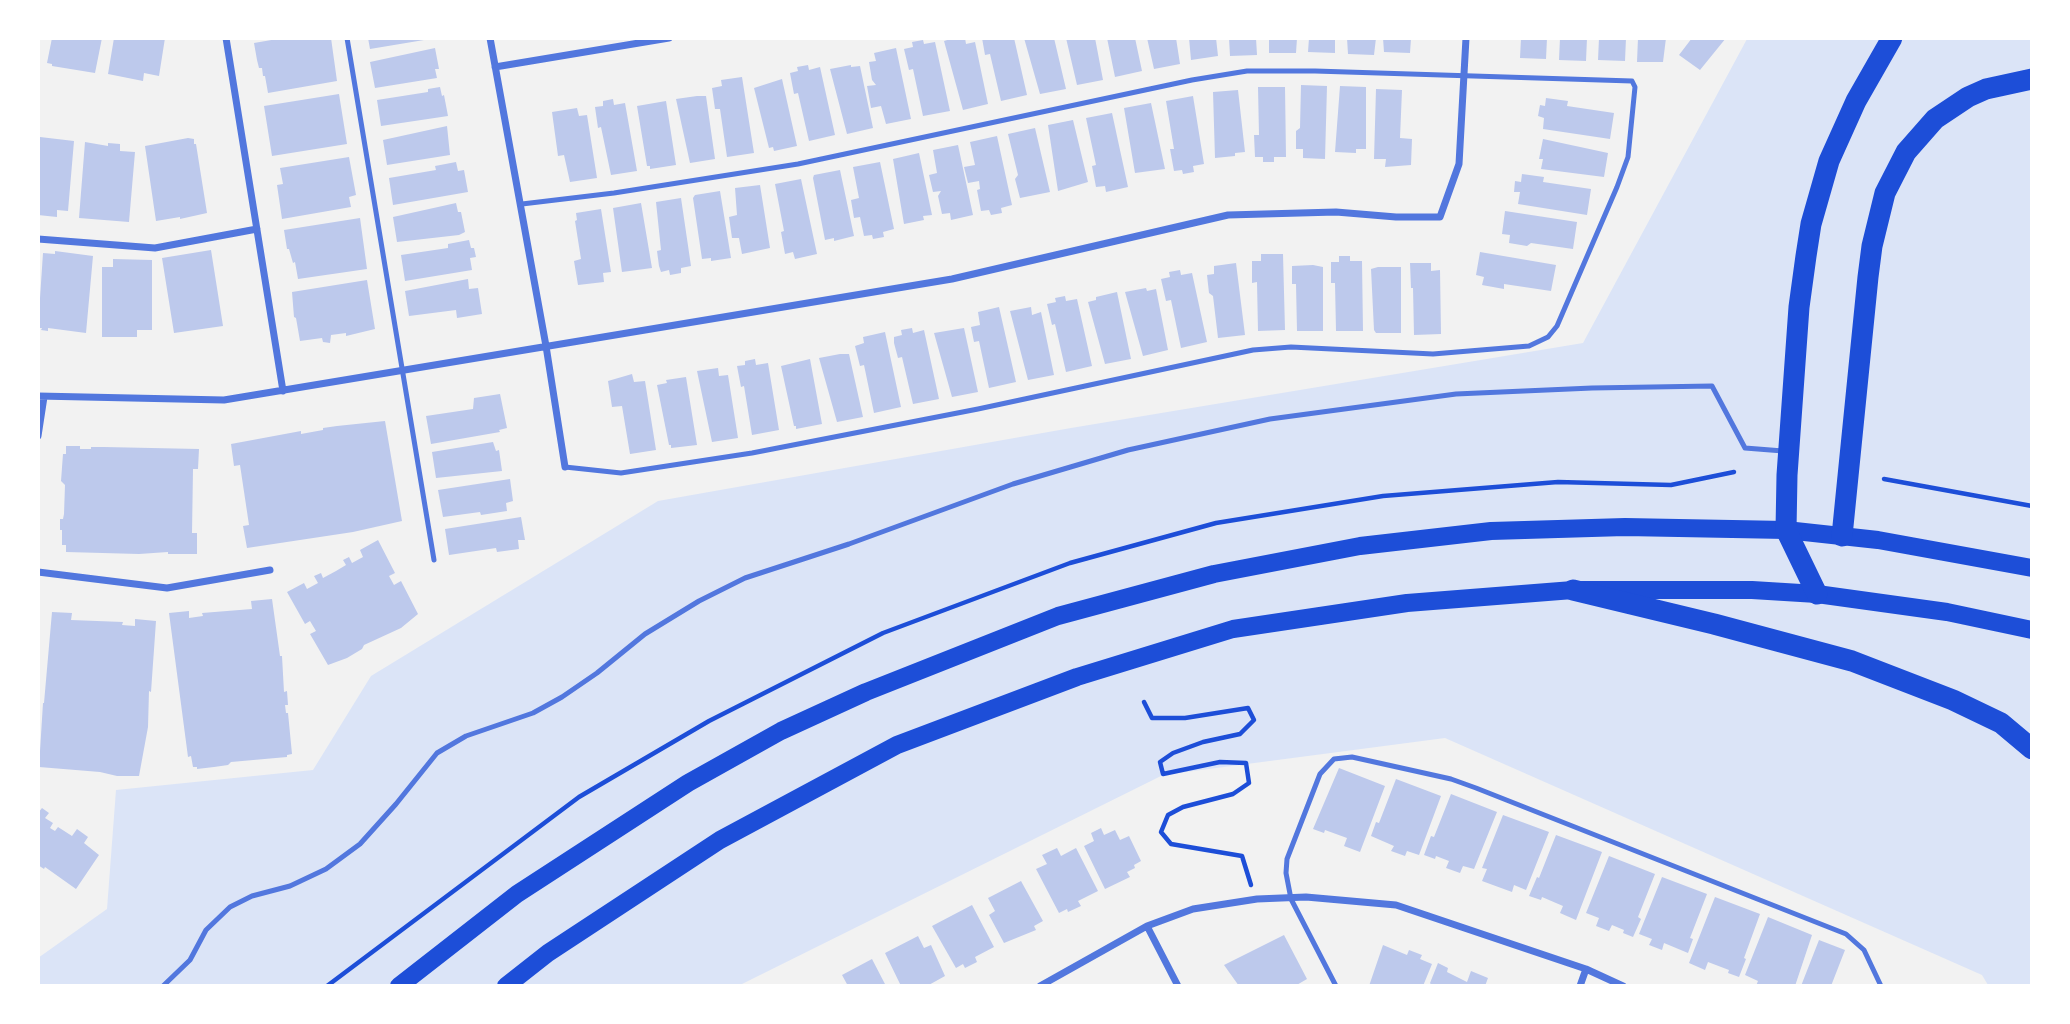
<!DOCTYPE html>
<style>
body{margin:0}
#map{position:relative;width:2070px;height:1024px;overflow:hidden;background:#f2f2f2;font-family:Jost,sans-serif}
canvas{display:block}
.frame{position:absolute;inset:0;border:40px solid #fff;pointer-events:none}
</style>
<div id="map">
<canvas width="2070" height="1024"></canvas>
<div class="frame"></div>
</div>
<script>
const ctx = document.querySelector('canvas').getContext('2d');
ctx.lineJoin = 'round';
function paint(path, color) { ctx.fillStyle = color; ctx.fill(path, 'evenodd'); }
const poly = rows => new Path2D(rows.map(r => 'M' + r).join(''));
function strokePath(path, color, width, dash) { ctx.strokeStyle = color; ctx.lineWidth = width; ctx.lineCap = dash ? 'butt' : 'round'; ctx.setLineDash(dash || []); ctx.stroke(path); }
paint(poly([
 [1747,39,2031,39,2031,985,1988,985,1982,975,1445,738,1163,775,740,985,39,986,38,958,107,909,116,790,313,770,371,676,658,501,1071,428,1583,343]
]), '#dbe4f7');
paint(poly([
 [52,38,102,38,95,73,52,66,52,64,47,63],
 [114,38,165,38,159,76,144,73,143,81,108,74],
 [283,38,331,38,337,81,268,93,265,76,263,76,262,68,259,68,257,60,254,43],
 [368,38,424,38,424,40,370,49],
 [954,38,965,38,966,44,975,42,988,104,963,110,944,41],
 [982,38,1014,38,1027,95,1001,101,990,54,985,55],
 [1024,38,1054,38,1066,89,1040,94],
 [1066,38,1095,38,1103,80,1077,85],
 [1107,38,1135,38,1142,71,1115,77],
 [1147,38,1176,38,1180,64,1154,69],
 [1189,38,1216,38,1218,56,1191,60],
 [1229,38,1256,38,1257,55,1230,56],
 [1269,38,1297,38,1296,53,1269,53],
 [1309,38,1335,38,1335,53,1308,52],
 [1347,38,1376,38,1374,55,1348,54],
 [1383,38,1411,38,1410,53,1384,52],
 [1521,38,1547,38,1546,59,1520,58],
 [1560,38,1587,38,1586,61,1559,60],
 [1599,38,1626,38,1625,61,1598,60],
 [1638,38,1666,38,1663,62,1637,62],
 [1692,38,1726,38,1700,70,1679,55],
 [923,40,924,44,935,42,950,111,923,116,913,69,909,70,904,49,913,47,912,42],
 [435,48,439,69,435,69,437,78,375,88,370,62],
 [896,48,911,119,886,124,881,106,871,108,867,86,876,85,872,80,869,62,876,61,874,53],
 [808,65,809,70,820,67,835,135,809,141,798,93,794,94,790,73,798,71,797,67],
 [851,65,851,67,860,66,873,128,847,134,830,69],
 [742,77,754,153,727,157,720,109,715,109,712,88,722,86,721,80],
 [782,79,797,146,774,151,773,147,769,148,754,88],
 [1301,85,1327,86,1325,159,1303,158,1303,149,1296,149,1296,131,1300,128],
 [1340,86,1366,87,1366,149,1356,149,1356,153,1335,152],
 [440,87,442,96,444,95,448,116,381,126,377,100,428,92,428,89],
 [1258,87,1285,87,1286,157,1274,157,1274,162,1263,162,1263,157,1255,157,1254,135,1259,135],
 [1376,89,1402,90,1400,138,1412,139,1411,165,1385,167,1386,159,1374,159],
 [1238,90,1245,152,1235,153,1235,156,1215,158,1213,92],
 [339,94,347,144,272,156,264,106],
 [697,96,706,96,715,159,690,163,676,99],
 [1193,96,1204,164,1193,166,1194,172,1183,174,1182,170,1174,171,1170,149,1174,149,1166,101],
 [1546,98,1568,101,1567,106,1614,113,1610,139,1543,129,1544,118,1538,116,1540,105,1545,106],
 [613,99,614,105,625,103,637,171,611,175,601,127,598,128,595,107,603,106,603,101],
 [666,101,676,165,650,169,650,166,647,166,637,106],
 [1151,103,1165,169,1135,173,1124,108],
 [577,108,579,116,587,115,597,178,570,182,564,155,558,156,552,112],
 [1112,113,1128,187,1106,192,1105,186,1096,187,1092,166,1096,165,1086,118],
 [1073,120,1088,182,1058,191,1048,125],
 [447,126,450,155,387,165,383,140],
 [1035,128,1050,192,1020,198,1015,179,1018,175,1008,134],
 [997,136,1012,205,1001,208,1002,213,991,215,989,210,981,211,977,190,980,189,979,181,968,183,964,167,975,165,970,142],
 [40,137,74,141,68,211,57,210,57,217,38,215],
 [188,138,194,139,194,144,196,144,207,213,180,219,180,217,156,221,145,146],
 [1543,139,1608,153,1604,177,1541,169,1543,159,1539,159],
 [85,142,108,146,108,143,120,144,120,151,135,152,129,222,79,218],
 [958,145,973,215,951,220,950,213,942,214,938,196,941,191,933,192,929,175,937,173,933,150],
 [919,153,932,215,923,216,924,220,904,224,893,159],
 [349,157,356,195,349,197,351,207,282,219,277,185,283,184,280,168],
 [456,162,458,171,464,170,468,192,393,205,389,178,436,170,435,166],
 [880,162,894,229,883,232,884,237,873,239,872,235,864,236,860,217,854,218,851,200,859,198,853,167],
 [840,170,854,236,834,241,834,238,825,240,813,178,814,175],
 [1522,174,1544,177,1543,182,1591,189,1587,215,1518,204,1520,192,1514,192,1515,181,1521,182],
 [801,179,817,254,795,259,793,252,785,254,781,232,784,231,775,184],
 [760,185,770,248,742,254,739,238,732,238,729,217,737,215,735,188],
 [720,191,731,258,711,261,711,258,702,259,693,198,695,195],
 [681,198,691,266,681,268,681,273,670,275,669,270,661,272,659,266,657,251,661,250,656,202],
 [456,203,458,212,461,212,465,232,459,235,397,242,393,217],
 [641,203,652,268,622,272,613,208],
 [601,209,611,272,603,273,604,282,578,285,574,261,581,259,575,221,577,220,576,213],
 [1505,211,1577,222,1573,249,1531,243,1527,246,1509,243,1510,235,1502,234],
 [360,218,367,269,298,279,295,262,293,263,289,249,287,249,284,230],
 [469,240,471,248,474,248,476,257,470,258,472,270,405,281,401,255,448,248,448,244],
 [211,250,223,326,174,333,162,258],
 [55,251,93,256,86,333,48,328,48,331,41,330,42,328,38,328,43,253,55,254],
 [1480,252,1556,265,1551,291,1504,284,1504,289,1482,285,1484,277,1476,275],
 [1261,254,1283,254,1285,330,1258,331,1257,282,1252,283,1252,261,1261,261],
 [1339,256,1350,256,1350,261,1362,261,1363,331,1336,331,1335,283,1331,283,1331,262,1339,262],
 [113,259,152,260,152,330,137,330,137,337,102,337,102,267,113,267],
 [1236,263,1245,335,1218,338,1213,296,1209,293,1207,275,1214,274,1214,266],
 [1410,263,1431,263,1431,271,1440,270,1441,334,1414,335,1413,288,1411,288],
 [1313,265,1323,267,1323,331,1297,331,1296,284,1292,284,1292,266],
 [1378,267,1401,267,1401,333,1376,333,1374,330,1371,269],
 [1180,270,1181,275,1192,273,1207,342,1181,348,1171,300,1166,301,1161,279,1170,277,1169,272],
 [468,279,469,289,478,288,482,314,457,318,456,310,409,316,405,291],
 [367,280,375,329,346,336,346,333,331,335,330,343,323,342,322,338,300,341,296,318,294,317,292,292],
 [1146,288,1147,291,1156,289,1168,350,1143,356,1125,292],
 [1117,292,1131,359,1105,364,1088,302,1096,300,1096,297],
 [1065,296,1066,301,1077,299,1092,366,1066,372,1055,324,1052,325,1047,304,1056,302,1055,298],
 [999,307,1016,382,989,388,979,341,974,342,971,327,980,325,978,312],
 [1031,307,1032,315,1041,312,1054,375,1028,380,1010,311],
 [912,328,913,333,924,330,939,399,913,404,902,357,898,358,894,343,894,337,902,335,901,330],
 [964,328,978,392,952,397,934,333],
 [885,332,901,407,874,413,864,365,860,366,855,346,864,343,863,337],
 [840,354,849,354,863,417,837,422,819,358],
 [755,359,756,365,768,363,779,430,752,435,744,386,741,387,737,366,745,365,745,361],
 [810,359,822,424,796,429,796,426,794,426,781,366],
 [718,368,719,376,728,375,738,438,712,442,697,371],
 [632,374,634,382,645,381,656,450,630,454,622,406,612,407,608,381],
 [686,377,697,445,671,448,671,445,669,445,657,385,667,383,666,380],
 [500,394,507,428,499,430,500,432,431,444,426,416,473,409,474,398],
 [385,421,402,521,353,532,247,548,243,526,249,525,240,465,234,466,231,444,301,431,301,434,323,430,323,428,337,426],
 [493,442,496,451,499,450,502,471,436,478,432,452],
 [66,446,80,446,80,449,91,449,91,447,104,447,199,449,198,469,193,469,192,533,197,533,197,554,168,554,168,552,139,554,66,552,66,545,62,545,62,530,60,530,60,519,63,519,64,514,65,485,61,481,63,454,66,454],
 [510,479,513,501,506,503,507,511,481,515,480,512,443,517,438,490],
 [521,517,525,540,518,540,519,549,497,552,496,548,449,555,445,529],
 [378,540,395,573,389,576,394,585,401,581,418,614,401,628,364,645,362,649,347,658,328,665,310,634,316,631,310,621,305,624,287,592,304,583,307,589,318,583,314,576,321,573,323,578,336,571,346,565,343,560,349,557,352,563,363,557,360,550],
 [272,599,280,656,282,656,284,692,287,691,288,705,285,705,286,713,288,713,292,754,287,755,287,757,231,762,228,765,214,767,197,769,197,767,193,767,191,756,188,757,169,613,189,611,189,618,203,616,202,613,252,609,251,601],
 [52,612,72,613,71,620,123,622,122,625,135,626,135,619,156,621,151,692,149,691,148,727,139,776,117,776,100,772,39,767,43,703,44,703],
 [1339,768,1385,786,1360,852,1344,846,1347,838,1325,830,1324,833,1313,829],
 [1396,779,1441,796,1419,855,1407,851,1405,856,1391,851,1394,846,1371,836,1376,822,1379,823],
 [1451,794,1497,812,1474,869,1463,866,1460,873,1446,868,1449,861,1436,856,1435,859,1424,855,1431,836,1434,837],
 [42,808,49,813,45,818,53,823,50,828,55,831,58,827,72,836,77,829,88,837,84,843,99,855,76,889,45,867,44,869,38,865,38,813],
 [1503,815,1549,832,1526,890,1514,885,1512,892,1482,881,1487,869,1482,868],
 [1101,828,1104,835,1115,830,1120,840,1129,836,1141,861,1134,865,1135,868,1127,872,1130,877,1105,889,1084,846,1094,841,1091,833],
 [1556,835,1602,852,1576,920,1560,913,1563,906,1542,897,1541,900,1529,896,1537,877,1539,878],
 [1057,848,1061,856,1076,848,1098,891,1078,901,1081,906,1068,912,1067,909,1059,913,1036,869,1047,864,1042,855],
 [1609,856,1655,874,1638,917,1641,919,1633,937,1623,933,1624,930,1612,925,1609,931,1596,926,1599,918,1586,913],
 [1662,877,1707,894,1690,938,1693,939,1688,953,1664,943,1662,950,1649,945,1652,939,1639,934],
 [1021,881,1043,921,1034,926,1036,930,1004,943,989,915,995,911,988,898],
 [1715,897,1760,914,1744,958,1746,959,1739,977,1728,973,1729,970,1708,962,1705,970,1689,963],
 [972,905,994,947,975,957,977,962,965,968,963,964,956,968,932,926],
 [1768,917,1812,935,1795,986,1756,986,1758,981,1745,975],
 [1284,935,1307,979,1295,986,1239,986,1224,965],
 [918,936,924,948,931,945,945,976,927,986,901,986,885,953],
 [1819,940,1845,950,1831,986,1801,986],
 [1383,945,1407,955,1409,950,1422,955,1420,959,1432,964,1423,986,1369,986],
 [872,959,886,986,848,986,842,975],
 [1438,963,1448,968,1447,972,1467,982,1471,971,1488,978,1485,986,1432,986,1430,983]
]), '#bdc9ec');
strokePath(poly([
 [1884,479,2032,506],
 [1144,702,1152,718,1185,718,1248,708,1254,720,1240,734,1203,742,1173,753,1160,762,1163,774,1220,762,1246,763,1249,783,1233,794,1183,807,1168,815,1161,832,1171,844,1242,856,1251,885],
 [327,986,579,797,709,721,883,633,1070,563,1216,523,1383,496,1558,482,1671,485,1734,472]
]), '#1d4ed8', 4.5);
strokePath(poly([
 [347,38,434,560],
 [522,204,614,193,798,164,1192,80,1247,71,1315,71,1632,81,1635,87,1628,157,1617,187,1557,326,1548,337,1529,346,1433,354,1291,347,1253,350,978,409,752,453,621,473,565,467],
 [163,986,190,960,206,930,230,907,252,896,290,886,326,869,360,844,396,804,437,753,466,736,533,713,562,697,597,673,645,634,699,601,745,578,849,544,1013,484,1128,450,1270,419,1456,394,1592,388,1712,386,1745,448,1783,451],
 [1336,986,1291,899,1286,873,1287,859,1320,774,1334,759,1352,757,1451,779,1476,788,1846,934,1864,950,1881,986]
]), '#5277de', 5);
strokePath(poly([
 [226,38,283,391],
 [490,38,546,346,565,467],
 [495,67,669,38],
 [38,239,155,248,257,229],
 [38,396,224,400,952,279,1228,215,1336,212,1396,217,1440,217,1459,164,1466,38],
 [38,436,44,397],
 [38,572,167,588,270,570],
 [1147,926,1178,986],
 [1040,986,1147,926,1193,909,1257,899,1306,897,1396,905,1586,969,1623,986],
 [1580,986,1586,969]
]), '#5277de', 7);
strokePath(poly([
 [399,986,517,894,688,783,781,731,866,692,1058,616,1214,574,1360,546,1491,531,1625,527,1786,530,1878,540,2032,568],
 [506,986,548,953,720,840,897,745,1077,677,1233,629,1407,603,1573,590,1752,590,1817,594,1947,612,2032,630]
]), '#1d4ed8', 18);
strokePath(poly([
 [1842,536,1868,277,1872,246,1885,193,1906,152,1935,119,1968,97,1986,89,2032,79],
 [1573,590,1714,624,1852,661,1953,700,2001,723,2032,749],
 [1817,594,1786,530,1787,475,1799,307,1806,256,1811,224,1829,161,1856,101,1892,38]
]), '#1d4ed8', 21);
</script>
